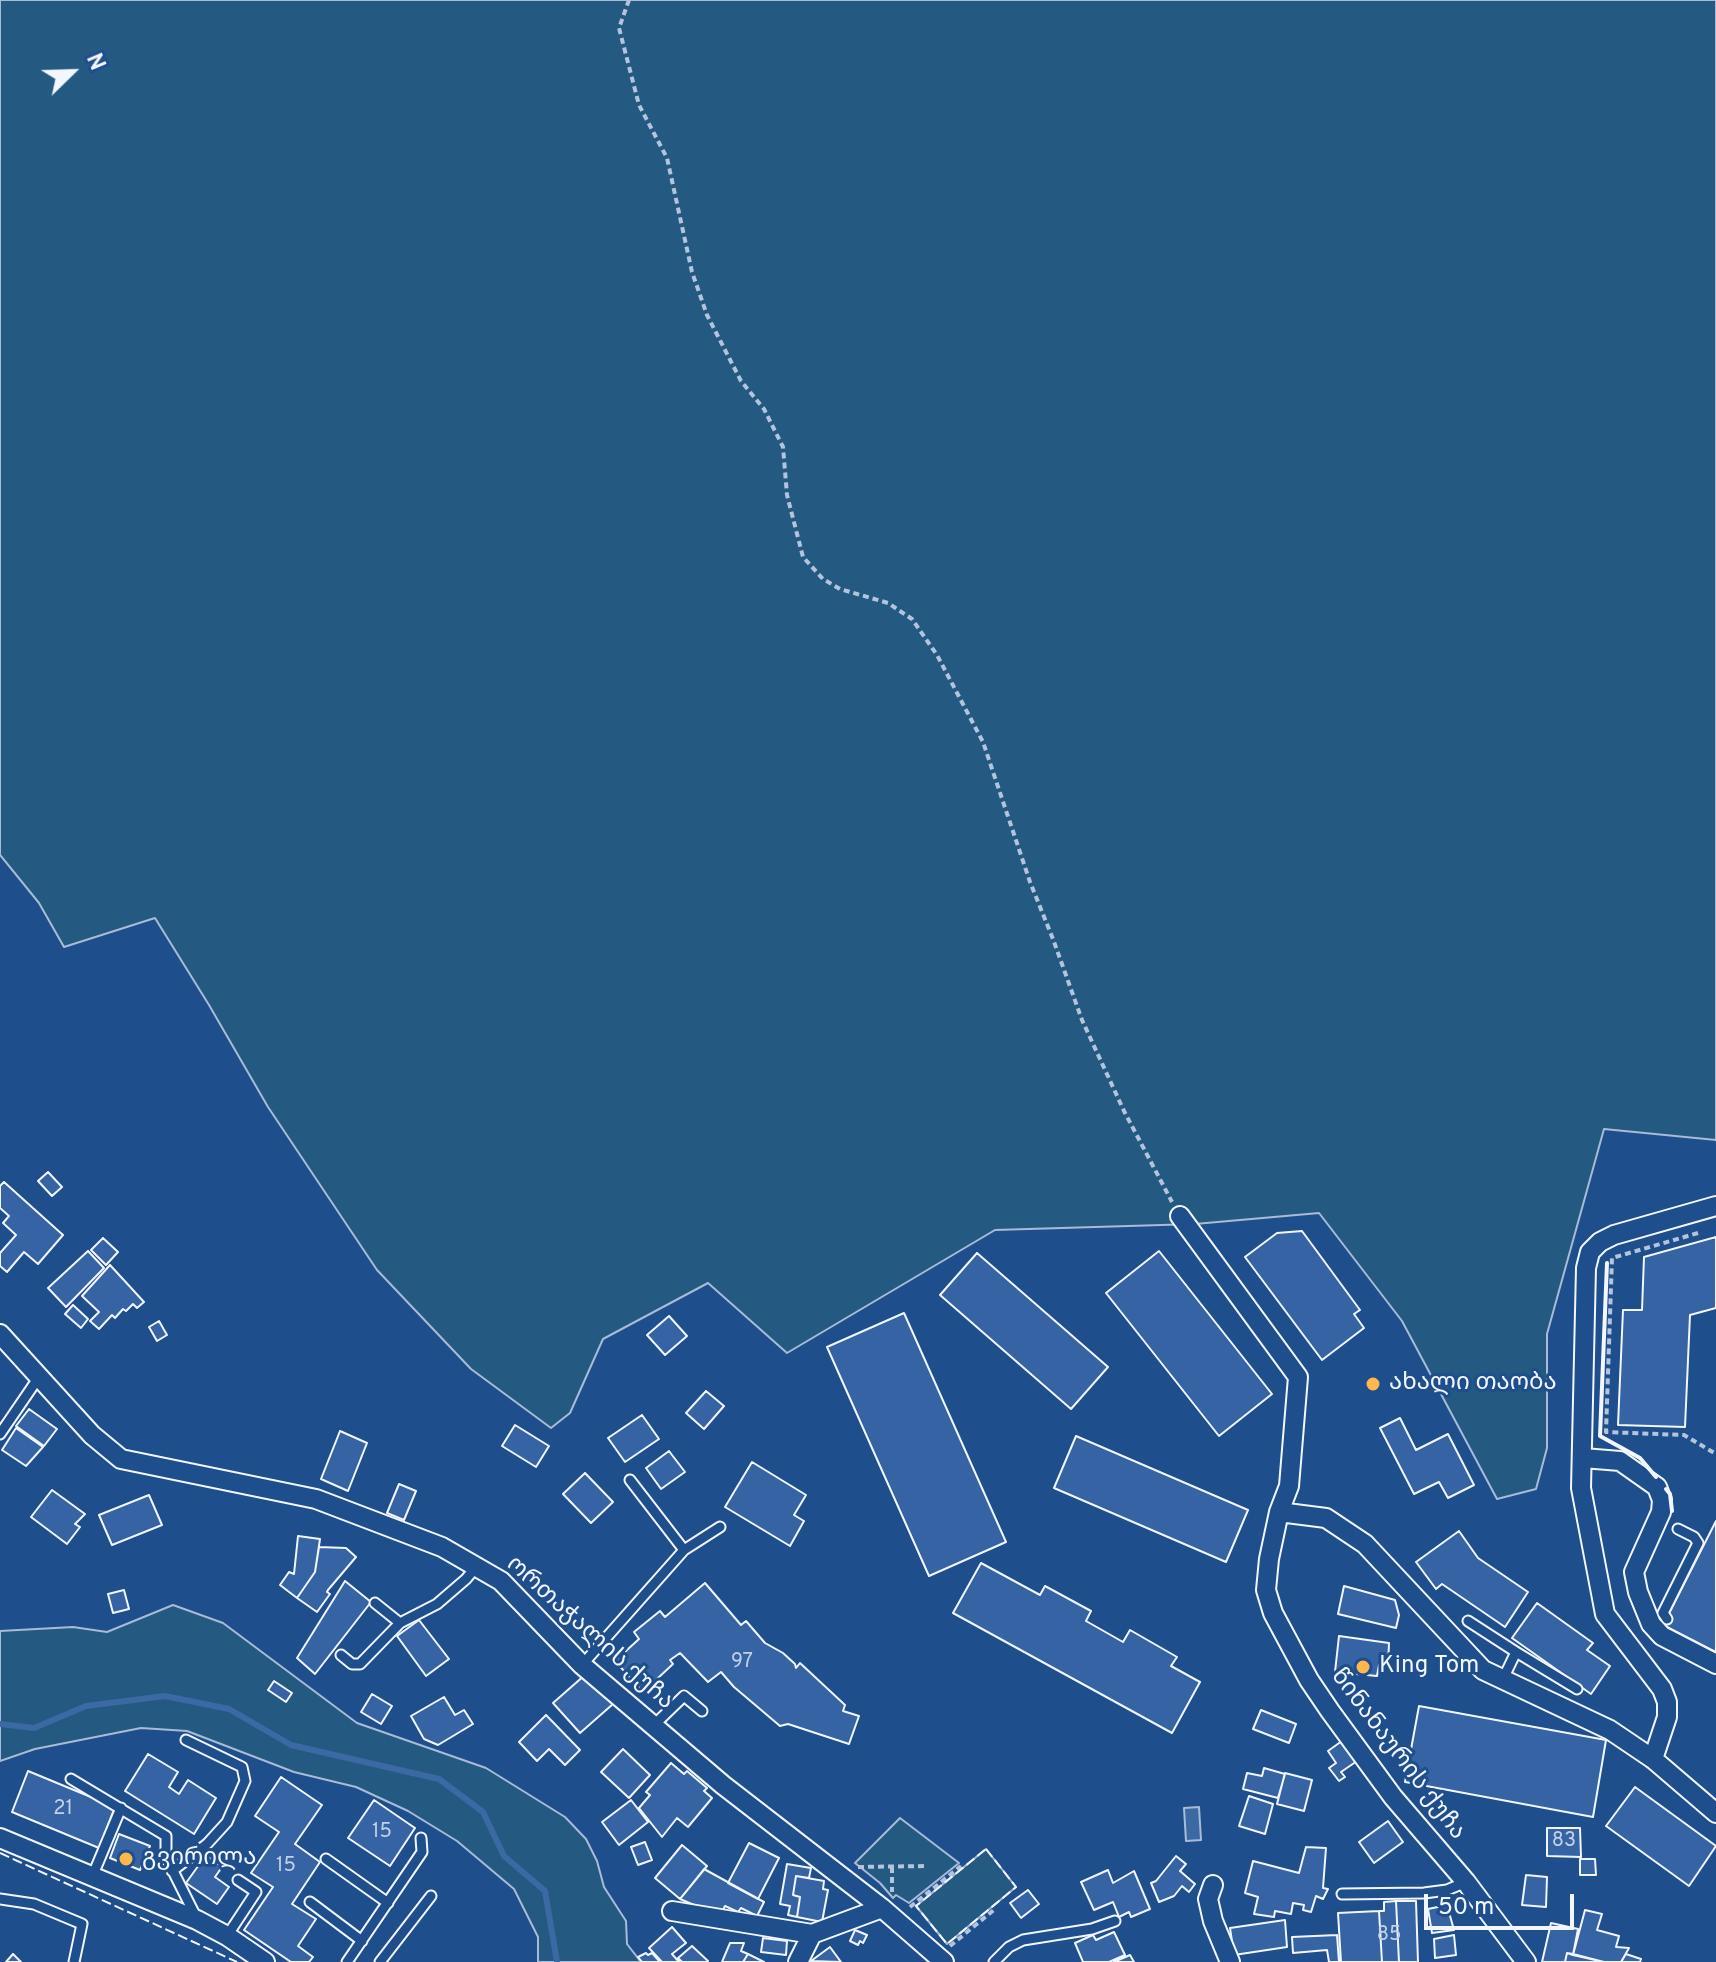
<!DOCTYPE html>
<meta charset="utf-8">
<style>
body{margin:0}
#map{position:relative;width:1716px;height:1962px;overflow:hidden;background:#1f4e8c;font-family:Overpass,sans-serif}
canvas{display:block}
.north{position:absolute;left:32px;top:32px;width:80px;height:80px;-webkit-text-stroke:6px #1f4e8c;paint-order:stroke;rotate:67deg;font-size:22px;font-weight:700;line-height:32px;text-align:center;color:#f2f6ff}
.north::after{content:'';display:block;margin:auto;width:28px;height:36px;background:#f2f6ff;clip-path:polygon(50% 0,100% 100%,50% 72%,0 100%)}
.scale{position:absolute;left:1424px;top:1894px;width:150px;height:36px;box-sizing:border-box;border:4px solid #f2f6ff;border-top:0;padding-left:10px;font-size:24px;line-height:28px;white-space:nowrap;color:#f2f6ff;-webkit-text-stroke:6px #1f4e8c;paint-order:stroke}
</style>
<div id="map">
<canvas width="1716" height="1962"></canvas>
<div class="north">N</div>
<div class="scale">50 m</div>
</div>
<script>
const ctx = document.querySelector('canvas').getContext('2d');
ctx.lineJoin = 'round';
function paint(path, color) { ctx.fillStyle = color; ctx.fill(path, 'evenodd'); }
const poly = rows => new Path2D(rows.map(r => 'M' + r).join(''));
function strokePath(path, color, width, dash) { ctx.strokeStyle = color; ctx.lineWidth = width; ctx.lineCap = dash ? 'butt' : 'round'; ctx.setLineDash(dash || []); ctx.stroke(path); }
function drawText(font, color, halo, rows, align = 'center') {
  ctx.font = font + ' Overpass,"Noto Sans Georgian",sans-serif'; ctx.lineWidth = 6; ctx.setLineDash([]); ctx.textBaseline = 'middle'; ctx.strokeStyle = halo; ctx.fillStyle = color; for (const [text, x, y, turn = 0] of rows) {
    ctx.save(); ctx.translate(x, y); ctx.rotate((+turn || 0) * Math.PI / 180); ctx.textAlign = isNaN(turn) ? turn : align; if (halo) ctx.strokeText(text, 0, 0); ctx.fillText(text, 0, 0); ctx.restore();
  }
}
const green = poly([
 [0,0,1716,0,1716,1140,1604,1129,1547,1334,1547,1448,1536,1489,1497,1499,1402,1321,1319,1213,1195,1224,995,1230,787,1353,708,1283,603,1339,570,1413,551,1428,471,1369,377,1270,268,1107,209,1005,155,918,64,947,39,903,0,855,0,0],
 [173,1605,223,1623,357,1723,486,1768,565,1817,586,1839,597,1861,604,1887,626,1921,627,1944,641,1962,538,1962,538,1937,514,1889,457,1841,408,1811,356,1787,294,1772,187,1731,141,1728,35,1749,0,1761,0,1631,73,1627,107,1632,173,1605],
 [900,1818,959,1863,909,1903,896,1895,893,1898,880,1883,855,1863,900,1818],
 [986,1849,1016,1887,947,1944,916,1906,986,1849]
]);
paint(green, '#245a82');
strokePath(green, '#a8bbd7', 2);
const water = poly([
 [1199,1807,1201,1840,1186,1841,1184,1808,1199,1807]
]);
paint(water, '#3b69a3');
strokePath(water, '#a8bbd7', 2);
strokePath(poly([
 [0,1724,34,1728,86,1706,165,1696,229,1709,291,1745,439,1779,483,1812,504,1856,545,1891,557,1962]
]), '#3b69a3', 6);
const building = poly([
 [48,1172,62,1187,52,1196,38,1181,48,1172],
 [4,1182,63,1235,38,1264,24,1252,7,1272,0,1266,0,1253,16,1235,3,1223,9,1216,0,1208,0,1186,4,1182],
 [1302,1231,1360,1310,1354,1314,1364,1328,1322,1360,1245,1257,1277,1233,1302,1231],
 [1716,1237,1716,1308,1690,1315,1685,1427,1618,1425,1623,1310,1642,1310,1644,1257,1716,1237],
 [103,1238,118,1252,106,1265,91,1250,103,1238],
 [88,1251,104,1268,66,1307,48,1288,88,1251],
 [1159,1251,1272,1394,1219,1436,1106,1293,1159,1251],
 [977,1253,1108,1367,1071,1409,940,1295,977,1253],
 [110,1265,144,1302,137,1308,133,1304,126,1311,123,1309,115,1318,112,1315,99,1329,90,1321,99,1312,82,1296,110,1265],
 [73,1305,88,1319,81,1328,65,1314,73,1305],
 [904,1313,1006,1542,929,1576,827,1347,904,1313],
 [669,1316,687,1336,665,1355,647,1335,669,1316],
 [159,1321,167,1335,157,1341,149,1327,159,1321],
 [706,1391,724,1406,704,1429,686,1413,706,1391],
 [29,1409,57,1429,44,1446,16,1426,29,1409],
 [642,1415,659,1439,625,1462,608,1438,642,1415],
 [1400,1418,1416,1450,1448,1434,1474,1485,1448,1498,1439,1482,1414,1494,1380,1428,1400,1418],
 [515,1425,549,1446,536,1467,502,1446,515,1425],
 [16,1428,43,1447,26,1466,2,1450,16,1428],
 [340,1431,367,1443,348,1491,321,1479,340,1431],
 [1076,1436,1248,1510,1226,1562,1054,1488,1076,1436],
 [669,1451,685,1472,661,1489,646,1468,669,1451],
 [752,1462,806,1495,794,1515,804,1521,790,1546,725,1507,752,1462],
 [585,1473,613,1502,591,1523,563,1494,585,1473],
 [399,1484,416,1491,404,1520,387,1513,399,1484],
 [52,1490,85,1514,75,1524,80,1527,67,1544,31,1517,52,1490],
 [149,1495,162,1525,112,1545,99,1515,149,1495],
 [1716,1521,1716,1652,1663,1625,1716,1521],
 [1459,1531,1478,1558,1528,1592,1505,1627,1442,1584,1436,1589,1416,1562,1459,1531],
 [298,1536,320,1539,315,1572,297,1598,280,1585,289,1572,294,1574,298,1536],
 [319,1547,346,1548,356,1557,328,1590,327,1592,330,1594,317,1612,297,1598,315,1572,319,1547],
 [981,1563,1040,1595,1045,1586,1091,1611,1086,1621,1123,1642,1130,1630,1177,1657,1171,1666,1200,1682,1172,1733,953,1613,981,1563],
 [345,1581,371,1602,315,1674,297,1658,345,1581],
 [705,1583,741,1625,746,1621,765,1643,783,1653,795,1664,796,1668,800,1663,845,1705,843,1711,859,1716,849,1744,788,1724,780,1726,734,1687,721,1672,708,1682,680,1653,670,1660,673,1664,643,1692,615,1661,639,1639,634,1632,660,1611,665,1617,705,1583],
 [1344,1586,1395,1600,1399,1615,1396,1628,1338,1614,1344,1586],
 [124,1590,129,1609,113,1613,108,1594,124,1590],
 [1537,1603,1593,1643,1587,1650,1610,1666,1591,1694,1512,1638,1537,1603],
 [419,1620,449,1659,426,1676,397,1636,419,1620],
 [1339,1636,1389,1643,1388,1667,1379,1665,1377,1676,1335,1672,1339,1636],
 [586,1674,613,1704,580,1733,553,1703,586,1674],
 [274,1681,292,1693,286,1702,268,1690,274,1681],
 [372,1694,392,1706,381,1724,361,1712,372,1694],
 [444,1697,455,1715,464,1710,473,1724,438,1745,424,1739,411,1716,444,1697],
 [1419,1706,1606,1740,1593,1817,1405,1782,1419,1706],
 [1261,1710,1296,1724,1289,1743,1253,1729,1261,1710],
 [546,1715,580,1750,565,1765,549,1749,537,1761,519,1742,546,1715],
 [1346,1738,1360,1759,1341,1772,1345,1777,1339,1781,1329,1768,1336,1763,1328,1751,1346,1738],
 [623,1749,650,1775,629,1798,601,1772,623,1749],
 [148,1754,178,1772,169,1787,179,1794,188,1780,216,1798,194,1834,125,1791,148,1754],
 [671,1763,684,1774,687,1771,707,1788,704,1791,712,1798,688,1827,677,1818,662,1837,639,1808,650,1795,646,1792,671,1763],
 [1264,1768,1285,1774,1278,1798,1243,1789,1247,1773,1262,1776,1264,1768],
 [28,1771,115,1807,99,1848,12,1812,28,1771],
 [1285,1773,1312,1780,1304,1811,1277,1804,1285,1773],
 [281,1777,322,1805,295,1844,320,1862,292,1904,316,1919,298,1946,313,1957,309,1962,291,1962,244,1930,273,1887,251,1873,279,1832,255,1816,281,1777],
 [1635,1787,1716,1846,1689,1886,1606,1826,1635,1787],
 [1249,1796,1273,1804,1265,1834,1239,1826,1249,1796],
 [374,1800,415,1828,390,1866,348,1838,374,1800],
 [631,1800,648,1822,619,1845,602,1822,631,1800],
 [1388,1821,1403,1842,1374,1863,1359,1842,1388,1821],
 [1547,1828,1580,1828,1581,1857,1547,1856,1547,1828],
 [119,1834,150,1846,140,1870,110,1858,119,1834],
 [645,1842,652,1860,638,1865,631,1847,645,1842],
 [749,1843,779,1858,758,1899,728,1883,749,1843],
 [682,1845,707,1866,680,1899,655,1878,682,1845],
 [1306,1847,1326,1848,1323,1888,1328,1889,1323,1899,1316,1896,1311,1912,1303,1910,1304,1905,1293,1903,1291,1914,1275,1911,1274,1917,1254,1914,1258,1897,1245,1893,1253,1861,1299,1873,1306,1847],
 [206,1855,222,1867,215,1877,229,1887,217,1904,186,1883,206,1855],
 [1176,1856,1186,1864,1180,1871,1195,1884,1189,1892,1182,1886,1174,1896,1159,1902,1151,1883,1156,1881,1176,1856],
 [1580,1859,1595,1859,1596,1875,1580,1875,1580,1859],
 [787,1864,811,1868,809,1878,796,1876,793,1895,800,1897,797,1917,788,1915,790,1906,780,1904,787,1864],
 [704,1869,764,1902,757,1916,741,1908,738,1912,725,1906,720,1916,680,1899,704,1869],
 [1108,1870,1113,1883,1134,1871,1150,1909,1131,1917,1129,1912,1119,1917,1113,1902,1094,1910,1081,1882,1108,1870],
 [1526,1875,1547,1877,1546,1907,1522,1905,1526,1875],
 [796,1876,824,1881,823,1889,828,1890,822,1922,797,1917,800,1897,793,1895,796,1876],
 [1028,1890,1039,1904,1021,1918,1010,1903,1028,1890],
 [1396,1901,1399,1962,1382,1962,1379,1911,1384,1911,1384,1902,1396,1901],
 [1396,1901,1416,1901,1418,1962,1399,1962,1396,1901],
 [1447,1905,1454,1930,1432,1933,1428,1909,1447,1905],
 [1585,1910,1602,1914,1597,1930,1619,1936,1616,1947,1629,1948,1621,1962,1604,1962,1573,1955,1585,1910],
 [1379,1911,1382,1962,1341,1962,1338,1913,1379,1911],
 [1285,1920,1287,1947,1234,1955,1230,1928,1285,1920],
 [1551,1923,1578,1929,1573,1955,1567,1953,1565,1962,1542,1962,1551,1923],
 [672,1927,686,1943,672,1954,679,1962,662,1962,649,1948,672,1927],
 [855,1930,867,1935,863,1943,860,1941,858,1945,850,1941,855,1930],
 [1114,1932,1125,1955,1109,1962,1083,1962,1075,1943,1093,1935,1096,1940,1114,1932],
 [1337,1935,1339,1962,1329,1962,1327,1950,1293,1953,1292,1937,1337,1935],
 [1454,1935,1456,1955,1435,1958,1434,1939,1454,1935],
 [763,1938,787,1941,786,1955,761,1952,763,1938],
 [730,1943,744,1943,741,1951,748,1954,743,1962,722,1962,730,1943],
 [692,1946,708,1961,707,1962,682,1962,678,1958,692,1946],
 [830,1947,841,1962,811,1961,830,1947],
 [646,1953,648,1955,652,1953,660,1962,642,1962,638,1957,646,1953],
 [1567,1953,1573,1954,1604,1962,1565,1962,1567,1953],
 [13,1954,21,1962,6,1962,13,1954],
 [748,1954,764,1962,743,1962,748,1954],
 [1626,1954,1641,1959,1640,1962,1621,1962,1626,1954],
 [1130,1955,1134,1962,1114,1962,1130,1955]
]);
paint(building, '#3563a3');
strokePath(building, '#f2f6ff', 2);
const lane = poly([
 [0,1434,39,1377],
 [630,1480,684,1550],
 [375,1603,400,1623],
 [1667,1619,1663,1613,1698,1543,1694,1537,1678,1529],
 [1468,1621,1516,1652],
 [341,1655,352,1664,360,1664,400,1623,437,1604,466,1579,476,1567],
 [582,1665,684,1550,720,1527],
 [1503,1679,1516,1652,1577,1689],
 [653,1726,684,1696,702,1711],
 [71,1779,166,1836,166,1857,196,1917],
 [326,1859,388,1903],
 [172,1871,207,1844,227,1822,245,1781,242,1767,186,1740],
 [92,1877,121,1808],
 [1342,1894,1424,1893,1447,1890,1466,1882],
 [0,1899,34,1904,82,1924,74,1962],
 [310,1902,362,1941],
 [227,1936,256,1892,238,1880],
 [347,1962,422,1852,421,1838],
 [380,1962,431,1896],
 [994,1962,1009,1947,1023,1940,1092,1929,1115,1921]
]);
const street = poly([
 [1180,1216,1298,1377,1289,1486,1279,1512,1269,1559,1266,1590,1273,1613,1309,1680,1330,1711,1393,1797,1466,1882,1526,1962],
 [0,1334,92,1435,121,1459,316,1499,442,1547,501,1581,582,1665,723,1785,882,1908,944,1962],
 [1583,1458,1620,1461,1657,1487,1662,1500,1661,1512,1634,1572,1638,1592,1651,1624,1662,1636,1716,1664],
 [1279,1512,1326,1518,1365,1544,1483,1670,1610,1730,1653,1759,1716,1813],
 [1653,1759,1667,1717,1667,1702,1662,1689,1605,1614,1581,1488,1586,1268,1590,1252,1600,1242,1614,1235,1716,1206],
 [0,1838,197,1920,227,1936,265,1962],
 [1213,1885,1208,1899,1213,1921,1230,1962],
 [672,1911,812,1934,882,1908],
 [798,1962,812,1934]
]);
strokePath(lane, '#f2f6ff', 13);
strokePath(street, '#f2f6ff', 22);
strokePath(poly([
 [629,0,619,28,639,105,667,158,692,272,707,315,741,381,764,409,783,447,787,495,803,557,823,579,840,589,888,603,912,619,937,655,983,742,1030,882,1053,939,1082,1020,1124,1111,1172,1202],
 [1698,1233,1612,1258,1606,1432,1684,1435,1716,1454],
 [858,1867,927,1866],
 [892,1867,892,1892],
 [910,1907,961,1866],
 [950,1946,995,1909]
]), '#b3c4dc', 4, [6, 4]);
strokePath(lane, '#1f4e8c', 9);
strokePath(street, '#1f4e8c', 18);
strokePath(poly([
 [986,1849,1016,1887,947,1944,916,1906,986,1849],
 [0,1853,237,1962]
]), '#f2f6ff', 2, [10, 4]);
strokePath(poly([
 [1607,1263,1600,1436,1640,1458,1656,1477],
 [1666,1489,1670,1494,1672,1511]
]), '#f2f6ff', 4);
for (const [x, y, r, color] of [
 [1373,1384,8,"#ffb74d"],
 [1363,1667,8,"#ffb74d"],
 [126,1859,8,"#ffb74d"]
]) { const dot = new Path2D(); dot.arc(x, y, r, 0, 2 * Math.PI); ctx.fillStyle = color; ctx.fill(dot); strokePath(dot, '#1f4e8c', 3); }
drawText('20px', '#c3d1e8', null, [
 ["97",742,1663],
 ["21",63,1810],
 ["15",382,1833],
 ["83",1564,1842],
 ["15",286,1867],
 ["85",1389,1936]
]);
drawText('24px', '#f2f6ff', '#1f4e8c', [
 ["ახალი თაობა",1389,1384],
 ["King Tom",1379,1667],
 ["გვირილა",142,1859]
], 'left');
drawText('24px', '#f2f6ff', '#1f4e8c', [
 ["ორთაჭალის ქუჩა",589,1634,42],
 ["წინანაურის ქუჩა",1397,1755,53]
]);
</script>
